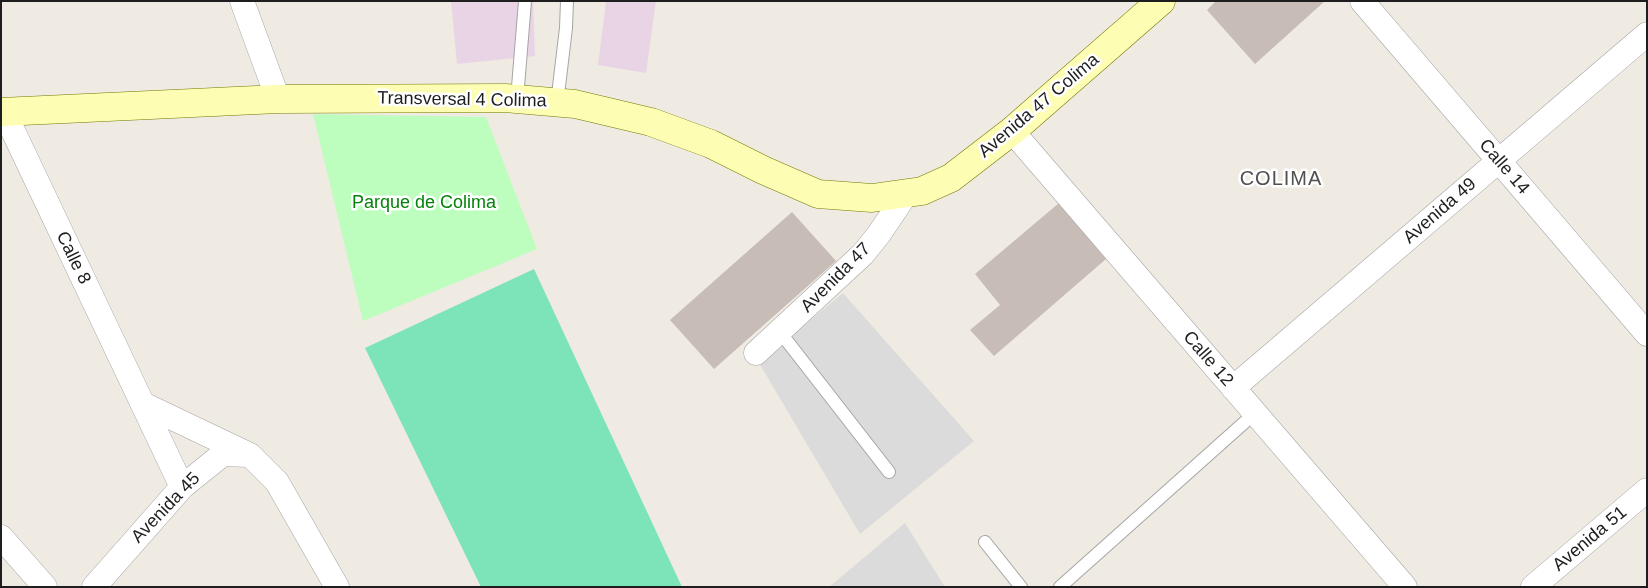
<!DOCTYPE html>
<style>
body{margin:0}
#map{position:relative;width:1648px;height:588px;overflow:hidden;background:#efebe3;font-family:Helvetica,sans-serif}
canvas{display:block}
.frame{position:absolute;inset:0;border:2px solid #1e1e1e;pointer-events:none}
</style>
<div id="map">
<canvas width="1648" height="588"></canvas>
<div class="frame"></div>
</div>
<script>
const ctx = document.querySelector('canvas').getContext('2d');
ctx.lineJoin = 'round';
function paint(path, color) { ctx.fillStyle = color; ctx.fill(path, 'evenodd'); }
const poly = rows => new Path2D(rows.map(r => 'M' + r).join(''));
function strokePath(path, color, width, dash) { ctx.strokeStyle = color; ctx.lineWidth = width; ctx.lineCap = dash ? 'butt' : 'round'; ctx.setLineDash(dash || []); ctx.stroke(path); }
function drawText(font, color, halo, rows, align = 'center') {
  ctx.font = font + ' Helvetica,sans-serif'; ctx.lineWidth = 5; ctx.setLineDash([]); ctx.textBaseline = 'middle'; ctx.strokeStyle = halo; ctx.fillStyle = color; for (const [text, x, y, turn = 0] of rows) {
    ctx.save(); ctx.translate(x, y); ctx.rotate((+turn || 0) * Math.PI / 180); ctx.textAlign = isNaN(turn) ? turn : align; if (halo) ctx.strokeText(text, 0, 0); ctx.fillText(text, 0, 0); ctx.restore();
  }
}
paint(poly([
 [843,293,974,441,860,534,759,363],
 [905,523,945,587,829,587]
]), '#dcdbdb');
paint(poly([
 [451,1,533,1,535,56,457,64],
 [606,1,656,1,646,73,598,65]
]), '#e9d4e6');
paint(poly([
 [313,114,486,117,537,249,363,321]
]), '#bdfdbe');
paint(poly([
 [534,269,682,587,481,587,365,348]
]), '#7ce4b6');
paint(poly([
 [1216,1,1325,1,1255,64,1207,10],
 [1059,203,1106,259,994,356,970,330,1000,305,975,274],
 [792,212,836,261,714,369,670,320]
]), '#c8bcb6');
const lane = poly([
 [517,99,525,1],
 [557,103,566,28,567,1],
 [780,332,889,472],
 [985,542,1021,587],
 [1060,587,1255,413]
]);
const street = poly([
 [242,1,278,99],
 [1362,1,1647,334],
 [4,112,182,487],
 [1012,131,1405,587],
 [756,353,863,254,879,234,906,194],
 [1233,388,1647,34],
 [143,404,250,455,277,482,337,587],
 [1,537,45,587],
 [94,587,182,487,223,454,248,455],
 [1533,587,1647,490]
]);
const secondary = poly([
 [1,112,278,99,505,98,575,104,651,122,711,144,763,170,818,194,872,198,922,191,951,178,1012,131,1161,1]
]);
strokePath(lane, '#a5a5a5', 14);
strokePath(street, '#a5a5a5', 25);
strokePath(secondary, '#737900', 29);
strokePath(lane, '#fff', 12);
strokePath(street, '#fff', 24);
strokePath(secondary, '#fdfdb3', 28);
drawText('18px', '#1e1e1e', '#fff', [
 ["Transversal 4 Colima",462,100,1],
 ["Avenida 47 Colima",1039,106,-40],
 ["Calle 14",1504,167,49],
 ["Avenida 49",1440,211,-41],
 ["Calle 8",73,258,64],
 ["Avenida 47",836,278,-45],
 ["Calle 12",1208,359,49],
 ["Avenida 45",166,508,-46],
 ["Avenida 51",1590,539,-40]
]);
drawText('18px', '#048308', '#fff', [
 ["Parque de Colima",424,203]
]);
ctx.letterSpacing = '1px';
drawText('20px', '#515151', '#fff', [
 ["COLIMA",1281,179]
]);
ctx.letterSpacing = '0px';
</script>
